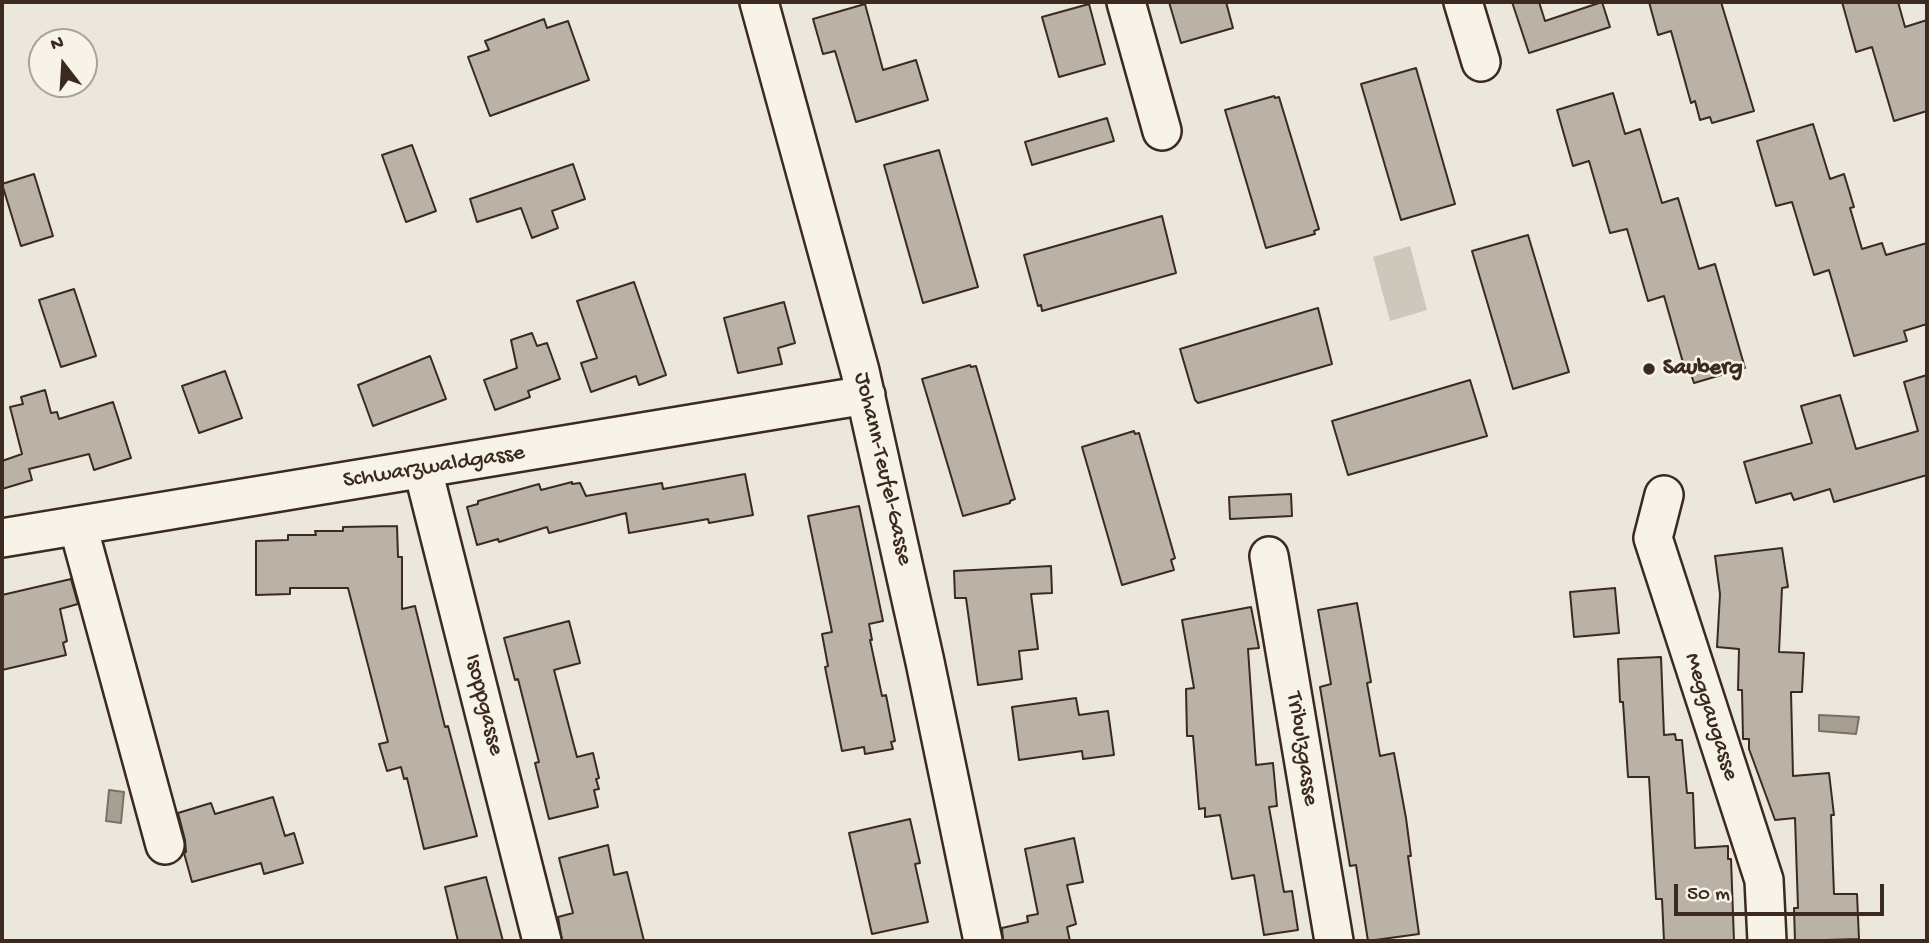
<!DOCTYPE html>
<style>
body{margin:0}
#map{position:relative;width:1929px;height:943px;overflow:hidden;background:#ece7dc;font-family:"Gochi Hand",sans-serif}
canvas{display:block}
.frame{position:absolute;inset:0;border:4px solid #3b2a1e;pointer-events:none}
.north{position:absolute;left:28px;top:28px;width:70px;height:70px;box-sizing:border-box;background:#f7f3e8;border:2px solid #aca397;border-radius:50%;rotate:343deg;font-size:19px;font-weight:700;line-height:28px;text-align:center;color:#3b2a1e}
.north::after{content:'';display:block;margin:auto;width:24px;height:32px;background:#3b2a1e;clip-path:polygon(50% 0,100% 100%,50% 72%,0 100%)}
.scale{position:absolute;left:1674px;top:884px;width:210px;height:32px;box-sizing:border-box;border:4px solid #3b2a1e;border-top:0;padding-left:9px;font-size:21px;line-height:24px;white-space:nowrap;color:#3b2a1e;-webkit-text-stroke:5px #f7f3e8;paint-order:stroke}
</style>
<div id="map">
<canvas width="1929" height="943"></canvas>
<div class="frame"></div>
<div class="north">N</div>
<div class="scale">50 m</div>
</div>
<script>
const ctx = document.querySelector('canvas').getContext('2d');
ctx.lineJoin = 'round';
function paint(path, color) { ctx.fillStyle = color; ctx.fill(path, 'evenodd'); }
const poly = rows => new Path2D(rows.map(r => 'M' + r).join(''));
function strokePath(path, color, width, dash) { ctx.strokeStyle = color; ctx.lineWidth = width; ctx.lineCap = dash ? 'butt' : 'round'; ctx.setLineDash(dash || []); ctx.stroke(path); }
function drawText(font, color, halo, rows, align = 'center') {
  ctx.font = font + ' "Gochi Hand",sans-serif'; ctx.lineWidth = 5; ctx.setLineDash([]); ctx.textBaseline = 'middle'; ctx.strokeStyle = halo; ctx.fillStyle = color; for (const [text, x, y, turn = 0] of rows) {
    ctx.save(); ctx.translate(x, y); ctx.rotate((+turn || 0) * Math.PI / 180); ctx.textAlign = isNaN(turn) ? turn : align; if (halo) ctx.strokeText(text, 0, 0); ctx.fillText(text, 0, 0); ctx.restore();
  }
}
paint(poly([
 [1410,246,1427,310,1390,321,1373,257]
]), '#cec8bc');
const water = poly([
 [1819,715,1859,717,1856,734,1819,731,1819,715],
 [109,790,124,792,121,823,106,821,109,790]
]);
paint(water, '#a89f93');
strokePath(water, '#7c7064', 2);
const building = poly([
 [1169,2,1226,2,1233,28,1181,43,1169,2],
 [1512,2,1539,2,1545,21,1602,2,1610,27,1529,53,1512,2],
 [1649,2,1721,2,1754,111,1712,123,1710,117,1700,120,1695,101,1691,103,1671,31,1658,35,1649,2],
 [1842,2,1898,2,1905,27,1927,20,1927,111,1894,121,1872,47,1856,52,1842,2],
 [865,4,883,70,916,60,928,100,856,122,835,51,823,54,813,19,865,4],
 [1089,4,1105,64,1059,77,1042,17,1089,4],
 [544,19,547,28,568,21,589,80,490,116,468,57,489,50,485,41,544,19],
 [1416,68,1455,204,1401,220,1361,84,1416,68],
 [1613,93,1625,134,1640,129,1662,203,1678,198,1699,269,1715,264,1745,368,1694,383,1688,365,1684,366,1664,296,1648,301,1627,229,1610,233,1589,161,1573,166,1557,110,1613,93],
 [1274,96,1275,98,1279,97,1319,229,1314,231,1315,234,1266,248,1225,110,1274,96],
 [1107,118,1114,141,1032,165,1025,142,1107,118],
 [1813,124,1830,179,1844,174,1854,207,1850,208,1862,249,1882,243,1886,255,1927,243,1927,324,1904,331,1907,341,1854,356,1829,270,1814,275,1792,202,1776,206,1757,141,1813,124],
 [412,145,436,211,406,222,382,155,412,145],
 [939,150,978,287,923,303,884,165,939,150],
 [573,164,585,199,552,211,558,228,532,238,521,208,477,222,470,199,573,164],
 [34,174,53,236,21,246,2,184,34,174],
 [1162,216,1176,273,1042,311,1041,305,1038,306,1024,255,1162,216],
 [1528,235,1569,372,1513,389,1472,251,1528,235],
 [634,282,666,375,639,385,636,376,591,392,581,363,597,358,577,301,634,282],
 [74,289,96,356,61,367,39,300,74,289],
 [784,302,795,343,778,348,782,364,738,373,724,318,784,302],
 [1318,308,1332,364,1198,403,1195,400,1180,349,1318,308],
 [532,333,537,346,547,343,560,379,528,391,530,397,495,410,484,380,517,368,511,340,532,333],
 [430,356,446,399,373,426,358,385,430,356],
 [970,365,971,367,976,366,1015,499,1010,501,1010,503,963,516,922,379,970,365],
 [225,371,242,418,199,433,182,386,225,371],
 [1927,375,1927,475,1834,502,1830,489,1794,500,1791,493,1756,503,1744,462,1812,443,1801,406,1840,395,1856,449,1918,431,1904,382,1927,375],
 [1470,380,1487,436,1348,475,1332,421,1470,380],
 [45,390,51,413,57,412,59,419,113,402,131,458,94,470,89,454,29,469,32,480,2,489,2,461,22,454,10,407,23,404,21,397,45,390],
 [1134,431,1135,434,1139,433,1175,558,1171,560,1174,570,1122,585,1082,447,1134,431],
 [745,474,753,515,709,523,708,519,629,533,626,513,549,533,547,527,499,542,498,539,477,545,467,507,478,504,478,501,539,484,541,490,572,482,572,484,580,483,586,496,662,483,663,489,745,474],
 [1291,494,1292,516,1230,519,1229,497,1291,494],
 [859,506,883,621,869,624,872,640,870,640,882,696,886,695,895,741,891,742,893,749,865,754,864,747,842,751,825,667,828,666,822,634,832,632,808,516,859,506],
 [397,526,398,557,402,557,402,609,415,606,445,727,448,726,477,836,424,849,407,778,404,779,401,767,387,771,379,744,388,742,348,588,290,588,290,594,256,595,256,541,288,540,288,535,316,535,315,531,343,531,343,527,397,526],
 [1782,548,1788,587,1782,588,1779,652,1804,653,1802,692,1791,692,1793,776,1829,773,1834,815,1831,815,1834,894,1857,894,1859,939,1795,941,1794,908,1798,908,1795,818,1775,820,1749,749,1749,739,1743,739,1742,690,1738,690,1739,649,1717,647,1720,594,1715,556,1782,548],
 [1051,566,1052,593,1031,594,1038,649,1019,651,1022,679,978,685,966,598,955,598,954,571,1051,566],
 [71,579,78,604,60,609,67,641,63,643,66,655,2,670,2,595,71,579],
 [1615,588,1619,633,1574,637,1570,592,1615,588],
 [1357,603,1371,682,1367,683,1380,756,1394,753,1406,818,1411,856,1408,856,1419,934,1368,941,1356,865,1350,866,1320,687,1331,684,1318,610,1357,603],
 [1251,607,1259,648,1248,649,1256,765,1273,763,1277,806,1269,807,1284,892,1292,891,1298,930,1264,935,1254,875,1232,879,1220,815,1205,817,1205,808,1199,809,1193,736,1187,736,1186,689,1194,688,1182,620,1251,607],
 [569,621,580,663,554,670,577,757,593,753,599,778,596,779,599,789,594,790,598,807,549,819,535,763,539,762,518,679,515,680,504,638,569,621],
 [1661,657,1664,735,1675,734,1676,740,1682,740,1687,793,1693,793,1695,848,1728,846,1728,859,1731,859,1734,941,1664,941,1662,899,1656,899,1649,777,1628,777,1623,702,1620,702,1618,659,1661,657],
 [1076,698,1079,715,1108,711,1114,755,1083,759,1082,751,1019,760,1012,707,1076,698],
 [273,797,285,836,294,833,303,863,264,874,261,863,192,882,184,853,186,852,185,840,178,813,211,803,215,814,273,797],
 [910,819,920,863,915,864,928,922,872,934,849,833,910,819],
 [1074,838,1083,882,1067,885,1076,924,1067,927,1070,941,1003,941,1002,928,1028,922,1027,916,1038,914,1025,849,1074,838],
 [608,845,614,875,627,872,644,941,562,941,558,917,573,913,559,858,608,845],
 [486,877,503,941,458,941,445,887,486,877]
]);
paint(building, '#bab2a7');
strokePath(building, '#3b2a1e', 2);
const minor = poly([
 [759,2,860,371,925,662,983,941],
 [1126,2,1162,131],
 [1463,2,1481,62],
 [423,470,542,941],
 [1664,495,1653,538,1764,880,1767,941],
 [78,526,165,845],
 [2,538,866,395],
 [1269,556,1334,941]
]);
strokePath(minor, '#3b2a1e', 42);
strokePath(minor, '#f7f3e8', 37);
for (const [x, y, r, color] of [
 [1649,369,7,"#3b2a1e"]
]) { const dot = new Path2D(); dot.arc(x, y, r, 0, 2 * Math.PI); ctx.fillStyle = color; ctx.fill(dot); strokePath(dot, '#f7f3e8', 2.5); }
drawText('bold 23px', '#3b2a1e', '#f7f3e8', [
 ["Sauberg",1663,369]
], 'left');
drawText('23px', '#3b2a1e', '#f7f3e8', [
 ["Schwarzwaldgasse",434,468,-9],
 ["Johann-Teufel-Gasse",882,469,77],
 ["Isoppgasse",483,705,76],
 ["Meggaugasse",1710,717,72],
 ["Tribulzgasse",1301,749,81]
]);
</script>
